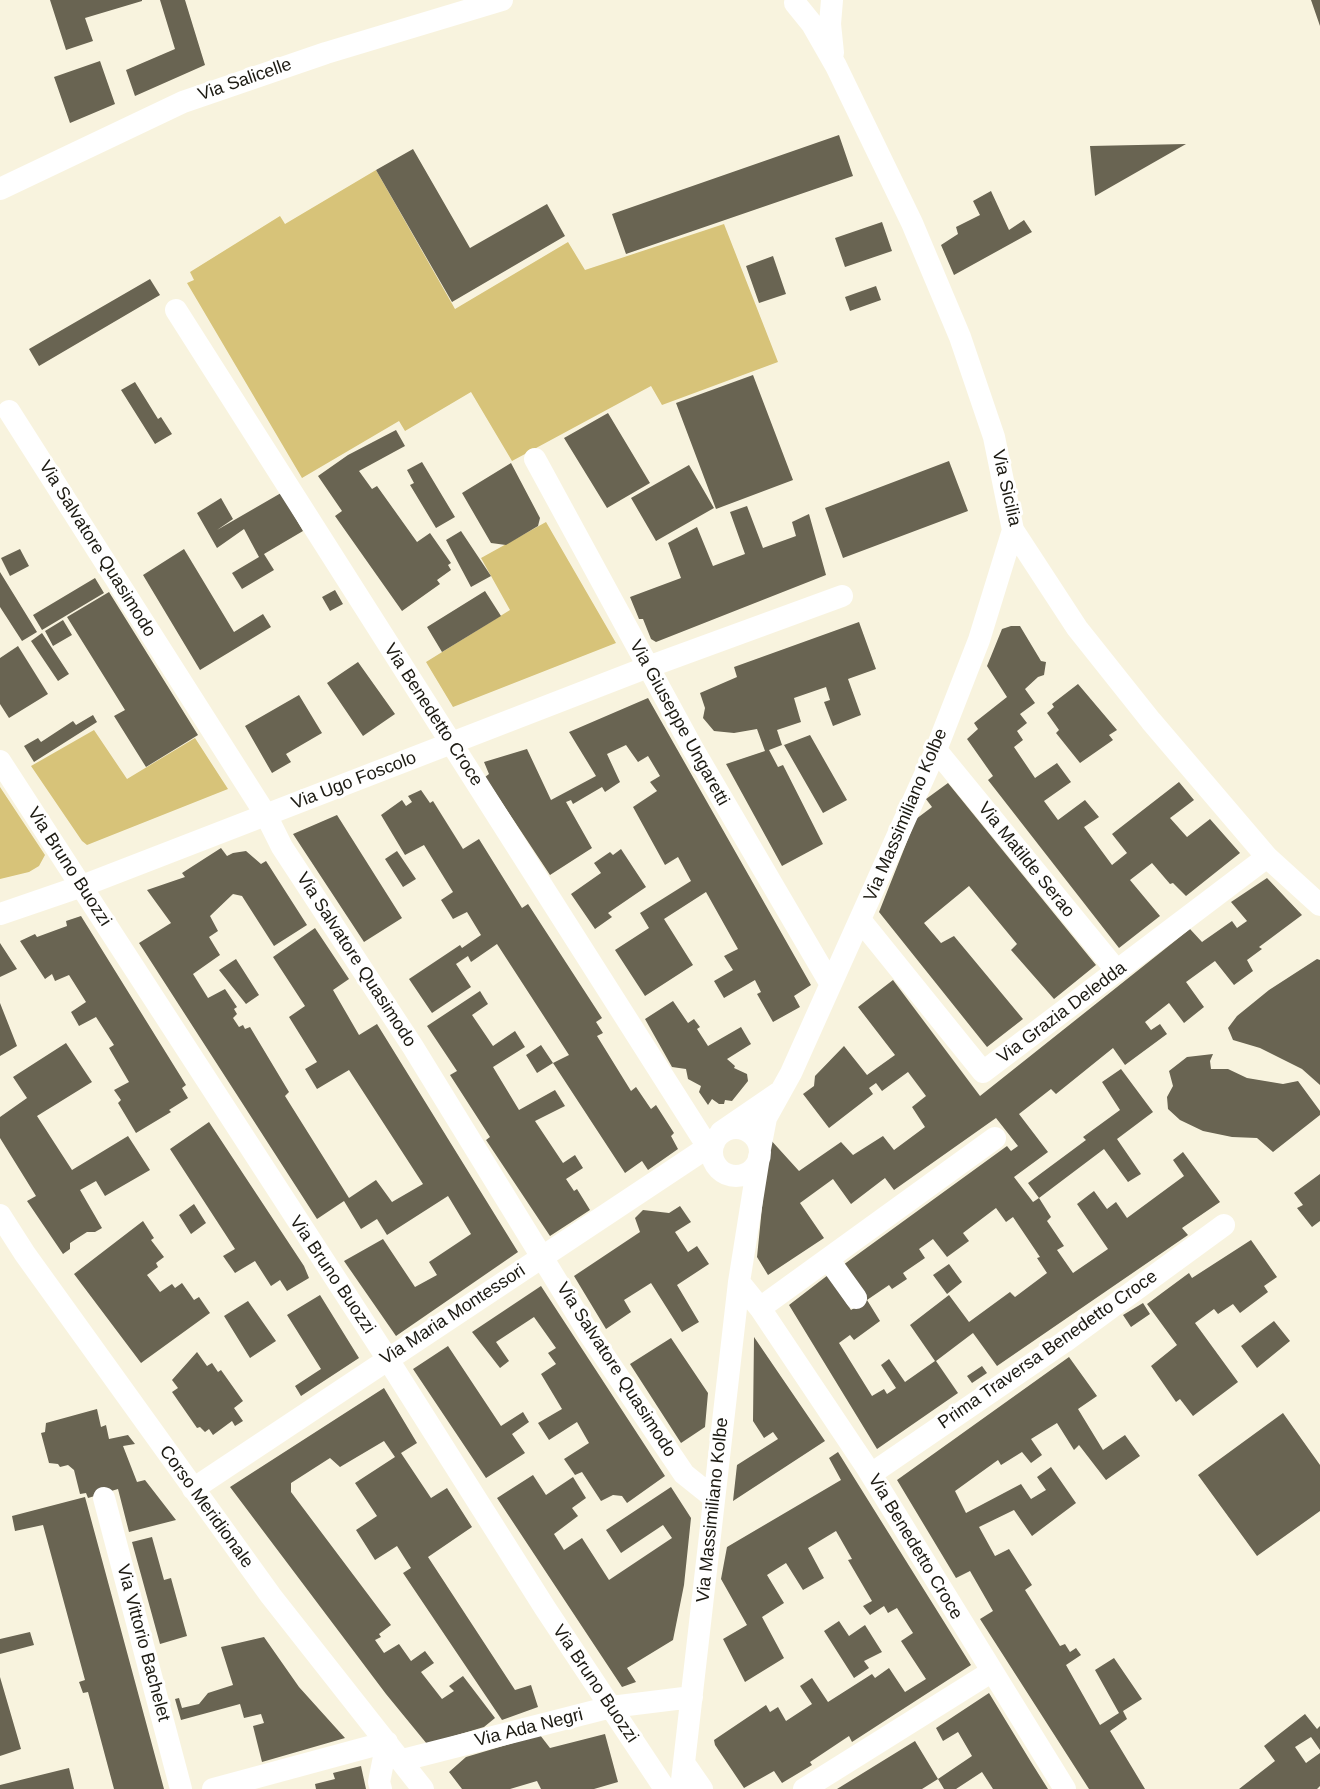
<!DOCTYPE html>
<style>
body{margin:0}
canvas{display:block;background:#f8f3de}
</style>
<canvas width="1320" height="1789"></canvas>
<script>
const ctx = document.querySelector('canvas').getContext('2d');
ctx.lineJoin = 'round';
function paint(path, color) { ctx.fillStyle = color; ctx.fill(path, 'evenodd'); }
const poly = rows => new Path2D(rows.map(r => 'M' + r).join(''));
function strokePath(path, color, width, dash) { ctx.strokeStyle = color; ctx.lineWidth = width; ctx.lineCap = dash ? 'butt' : 'round'; ctx.setLineDash(dash || []); ctx.stroke(path); }
function drawText(font, color, halo, rows, align = 'center') {
  ctx.font = font + ' Helvetica,sans-serif'; ctx.lineWidth = 6; ctx.setLineDash([]); ctx.textBaseline = 'middle'; ctx.strokeStyle = halo; ctx.fillStyle = color; for (const [text, x, y, turn = 0] of rows) {
    ctx.save(); ctx.translate(x, y); ctx.rotate((+turn || 0) * Math.PI / 180); ctx.textAlign = isNaN(turn) ? turn : align; if (halo) ctx.strokeText(text, 0, 0); ctx.fillText(text, 0, 0); ctx.restore();
  }
}
paint(poly([
 [376,170,455,309,568,242,585,270,724,224,778,362,662,405,651,386,512,461,471,392,405,431,399,421,302,478,187,283,194,280,190,272,280,216,285,224],
 [546,522,616,643,453,707,426,662,510,610,481,558],
 [94,730,127,779,195,738,228,789,87,845,82,841,31,766],
 [0,787,45,855,39,866,29,872,0,879]
]), '#d7c379');
paint(poly([
 [50,0,142,0,142,1,85,18,93,41,66,50],
 [160,0,185,0,205,65,135,96,126,70,175,49],
 [1311,0,1320,0,1320,26],
 [100,61,115,104,70,123,54,77],
 [839,135,853,176,626,254,612,214],
 [1186,144,1095,196,1090,146],
 [413,149,470,248,547,204,565,236,452,302,376,170],
 [991,191,1009,230,1024,220,1032,232,954,275,941,245,958,234,956,227,980,215,973,201],
 [882,222,892,251,845,267,835,238],
 [773,256,786,294,759,303,746,266],
 [150,279,160,295,39,366,29,349],
 [876,286,881,300,850,311,845,297],
 [753,375,793,480,716,509,676,403],
 [135,382,158,419,161,417,172,434,155,444,121,390],
 [608,413,650,483,607,508,564,438],
 [396,430,405,446,359,471,372,489,377,486,417,542,430,533,451,563,448,565,451,570,437,580,440,584,402,611,335,516,342,511,318,476,348,455],
 [949,461,968,511,843,558,825,508],
 [422,462,455,517,436,528,410,485,414,483,407,470],
 [511,463,540,518,538,526,506,545,491,543,462,493],
 [689,465,714,508,656,541,631,498],
 [281,493,303,531,264,554,274,570,242,589,232,573,259,557,244,529,217,548,197,513,221,498,233,519,217,530],
 [747,506,763,548,796,536,792,522,809,514,826,575,656,642,651,639,643,619,639,619,630,597,681,578,668,543,697,527,713,566,745,554,730,512],
 [461,531,491,576,471,587,446,540],
 [20,549,29,566,10,576,1,558],
 [184,549,234,632,263,614,271,627,200,670,143,575],
 [0,572,37,632,22,641,0,607],
 [95,578,104,593,42,630,33,615],
 [335,590,343,604,330,611,322,597],
 [485,591,501,616,442,652,427,627],
 [109,592,198,735,146,767,114,716,125,710,67,617],
 [63,620,72,635,53,646,45,631],
 [859,622,876,669,848,679,861,715,833,726,824,702,830,700,826,687,794,698,801,722,777,730,782,745,769,750,778,767,783,765,823,844,782,866,726,764,765,751,757,729,734,733,714,731,703,718,705,708,700,693,737,677,734,667],
 [1011,626,1020,626,1041,661,1046,662,1044,675,1038,677,1025,689,1035,703,1020,714,1027,723,1017,731,1023,740,1014,747,1035,778,1057,763,1071,782,1044,801,1058,820,1085,800,1099,817,1084,827,1112,865,1127,853,1112,834,1179,782,1194,800,1170,818,1187,837,1210,819,1240,853,1186,896,1173,883,1170,884,1152,863,1130,880,1160,916,1119,948,988,780,993,776,967,739,978,729,974,723,1007,697,987,666,1002,629],
 [42,633,69,674,58,681,31,641],
 [18,646,48,694,9,718,0,704,0,658],
 [358,662,395,714,363,736,327,683],
 [1078,684,1117,730,1109,735,1113,740,1080,763,1056,733,1059,730,1047,713,1054,707,1052,704],
 [299,695,322,733,286,754,291,762,272,773,245,726],
 [648,698,811,985,794,996,800,1007,773,1022,757,994,761,992,755,980,724,998,714,981,733,970,724,956,738,949,706,892,664,919,693,965,645,996,615,950,649,928,640,913,691,881,678,857,665,865,633,807,657,791,650,782,660,776,648,756,638,762,626,745,607,754,620,782,605,792,602,787,573,804,571,800,566,802,592,848,550,875,485,777,489,774,484,762,527,749,551,800,596,776,569,732],
 [93,715,97,722,34,762,24,746,38,738,41,742,73,721,76,725],
 [810,735,847,800,823,813,784,745],
 [948,783,1096,965,1054,999,1011,950,1017,944,969,886,924,923,941,943,954,936,1023,1019,987,1047,879,912,916,819,932,807,926,799],
 [421,790,430,803,433,801,463,849,479,839,522,908,528,904,602,1018,596,1022,603,1033,597,1036,631,1091,636,1087,651,1109,656,1105,674,1133,671,1136,678,1149,648,1170,642,1161,625,1173,553,1063,537,1073,526,1055,541,1045,553,1063,569,1055,497,944,471,962,468,956,456,964,471,987,432,1013,409,979,460,945,462,948,481,935,467,912,453,919,441,900,453,892,424,845,405,855,381,815,402,800,406,806,412,802,408,796],
 [337,815,402,918,364,942,293,834],
 [221,848,227,856,233,853,246,851,261,864,266,861,307,925,274,946,242,896,233,894,210,916,218,931,209,937,220,955,193,974,208,998,225,989,237,1007,234,1009,237,1014,233,1018,239,1027,243,1025,245,1029,250,1027,289,1092,285,1096,349,1198,376,1180,392,1202,423,1184,349,1070,317,1089,305,1069,317,1062,289,1017,305,1006,273,957,315,928,349,979,333,990,359,1035,377,1024,518,1252,396,1336,344,1261,383,1239,415,1287,437,1275,429,1262,471,1234,448,1196,387,1235,377,1219,361,1229,344,1201,317,1219,139,943,171,923,147,890,185,877,182,873],
 [621,849,646,887,608,913,612,917,595,929,571,894,601,873,594,863,610,852,613,855],
 [397,851,416,879,403,887,385,859],
 [1267,878,1302,915,1259,947,1262,949,1247,960,1253,971,1234,985,1215,961,1186,982,1204,1007,1184,1023,1169,1003,1145,1022,1151,1030,1160,1024,1167,1034,1125,1065,1113,1048,1056,1094,1051,1089,1019,1114,1048,1152,1014,1177,1033,1202,1039,1198,1051,1217,1047,1221,1064,1246,1057,1250,1073,1273,1108,1249,1077,1204,1094,1191,1107,1209,1116,1202,1127,1218,1184,1176,1173,1160,1183,1152,1220,1202,1182,1228,1188,1235,997,1366,973,1333,936,1361,958,1393,877,1449,789,1305,828,1275,851,1310,867,1300,880,1321,854,1340,850,1335,839,1343,872,1396,884,1389,887,1394,896,1388,881,1365,889,1359,905,1382,935,1361,910,1325,949,1295,969,1322,1010,1292,1015,1297,1047,1273,1037,1258,1040,1257,1013,1217,1006,1222,996,1208,963,1233,969,1241,947,1257,933,1239,919,1249,925,1258,903,1273,907,1279,892,1289,889,1285,867,1300,843,1265,1007,1146,1011,1151,1018,1146,996,1118,894,1190,885,1178,851,1204,833,1179,800,1203,824,1238,768,1275,757,1257,769,1138,799,1171,841,1142,853,1155,883,1136,894,1150,925,1127,912,1107,926,1096,908,1072,882,1091,876,1083,869,1088,873,1094,829,1128,803,1094,814,1086,815,1076,844,1046,867,1075,895,1055,858,1007,893,980,980,1096,1190,929,1202,942,1232,921,1237,928,1247,921,1231,902],
 [81,916,186,1085,182,1088,188,1098,169,1110,171,1112,136,1133,118,1103,121,1100,114,1090,129,1082,109,1048,114,1045,96,1017,79,1026,71,1012,86,1002,69,975,55,981,52,974,45,979,20,941,35,934,37,937,67,926,66,921],
 [0,943,17,969,0,977],
 [236,959,259,995,246,1004,219,970],
 [1317,959,1320,960,1320,1085,1302,1069,1260,1048,1233,1040,1228,1028,1237,1016,1269,990],
 [480,991,488,1004,472,1015,493,1046,515,1031,525,1047,493,1067,519,1110,555,1090,565,1106,535,1121,563,1163,575,1155,583,1168,566,1179,574,1191,577,1189,590,1210,550,1236,486,1140,490,1137,450,1075,457,1071,427,1026],
 [673,1001,688,1023,694,1019,700,1027,697,1029,708,1046,741,1027,751,1044,727,1059,735,1066,734,1068,747,1074,748,1081,732,1101,725,1100,724,1104,719,1104,712,1099,708,1105,699,1092,701,1086,688,1079,686,1069,672,1067,645,1019],
 [0,1003,17,1046,0,1056],
 [66,1043,92,1082,37,1116,72,1170,128,1136,150,1170,105,1196,96,1181,80,1190,102,1228,95,1232,87,1232,70,1243,70,1249,63,1254,27,1201,36,1196,0,1138,0,1117,27,1098,13,1077],
 [1213,1054,1210,1061,1211,1069,1228,1069,1247,1078,1283,1084,1298,1081,1320,1111,1320,1115,1273,1152,1257,1138,1232,1137,1203,1131,1180,1120,1168,1109,1167,1097,1173,1086,1169,1071,1187,1057],
 [1121,1069,1153,1112,1117,1139,1141,1174,1128,1182,1104,1149,1039,1198,1028,1183,1086,1140,1083,1137,1120,1110,1102,1082],
 [209,1122,304,1266,309,1278,287,1291,280,1280,271,1286,255,1261,235,1273,223,1256,235,1249,170,1149],
 [1320,1174,1320,1221,1312,1227,1297,1208,1303,1205,1294,1193],
 [194,1204,206,1223,191,1234,179,1215],
 [680,1206,691,1222,675,1232,688,1252,697,1246,709,1264,677,1285,699,1322,682,1332,651,1283,624,1300,631,1312,606,1329,574,1276,640,1232,635,1218,643,1210,669,1213],
 [143,1221,154,1238,151,1240,164,1257,156,1263,158,1267,147,1275,160,1292,172,1284,175,1288,182,1283,194,1300,199,1297,210,1313,141,1363,74,1274],
 [1251,1240,1277,1277,1264,1286,1268,1292,1240,1313,1233,1304,1218,1314,1214,1309,1195,1323,1238,1382,1193,1416,1180,1399,1176,1402,1151,1366,1177,1345,1147,1304,1189,1273,1192,1278],
 [949,1264,962,1282,947,1294,933,1275],
 [541,1286,665,1476,627,1503,622,1496,613,1495,601,1501,582,1472,575,1475,564,1459,589,1443,577,1422,549,1440,538,1423,562,1409,541,1374,556,1364,548,1353,556,1348,534,1317,496,1342,509,1361,500,1368,472,1332],
 [320,1295,359,1358,301,1396,295,1386,321,1369,287,1315],
 [248,1301,276,1341,250,1358,224,1316],
 [1143,1303,1150,1314,1131,1327,1123,1315],
 [1274,1321,1290,1341,1257,1368,1241,1346],
 [754,1337,825,1441,733,1501,737,1465,778,1439,773,1432,764,1438,753,1421],
 [671,1338,708,1393,705,1427,681,1443,630,1364],
 [448,1346,501,1426,523,1412,529,1422,512,1434,525,1453,486,1478,413,1369],
 [197,1352,207,1366,212,1363,218,1372,221,1370,243,1401,234,1408,243,1421,235,1426,232,1421,213,1435,209,1429,205,1432,200,1427,197,1428,172,1392,178,1388,172,1380],
 [1069,1357,1097,1396,1078,1409,1103,1450,1125,1435,1140,1456,1106,1480,1079,1445,1074,1450,1057,1423,1031,1439,1042,1455,1031,1463,1022,1452,1001,1465,998,1460,955,1491,966,1513,1021,1484,1031,1499,1046,1490,1037,1477,1051,1467,1076,1503,1032,1536,1014,1510,979,1527,995,1556,1009,1549,1032,1585,1025,1590,1060,1646,1065,1644,1070,1652,1076,1648,1081,1655,1066,1665,1100,1725,1119,1713,1095,1670,1114,1658,1142,1699,1123,1711,1127,1719,1110,1731,1145,1789,1089,1789,980,1619,993,1611,970,1571,956,1578,897,1480],
 [982,1366,987,1373,972,1383,967,1376],
 [384,1388,417,1443,401,1453,431,1498,447,1488,472,1527,428,1557,515,1690,531,1685,538,1707,502,1720,403,1573,411,1568,397,1546,375,1560,356,1530,377,1516,355,1483,395,1457,384,1441,340,1467,330,1458,291,1483,291,1492,391,1625,379,1634,381,1637,375,1640,384,1653,399,1644,411,1661,425,1651,434,1663,421,1672,442,1699,454,1691,449,1686,463,1676,495,1718,484,1727,427,1744,386,1694,230,1487],
 [97,1409,101,1427,106,1425,109,1439,128,1435,135,1444,123,1446,137,1482,145,1480,176,1520,129,1532,118,1489,88,1498,86,1493,80,1494,74,1470,68,1465,60,1467,58,1464,49,1463,41,1433,45,1432,46,1423],
 [1283,1413,1320,1465,1320,1511,1257,1556,1198,1475],
 [838,1452,971,1665,852,1742,849,1736,810,1762,812,1765,782,1783,774,1771,744,1788,715,1745,714,1740,766,1705,770,1712,778,1707,786,1721,812,1704,800,1686,812,1678,828,1702,872,1674,875,1678,889,1668,905,1692,926,1679,901,1641,913,1633,897,1608,888,1613,884,1606,870,1615,863,1606,872,1601,848,1560,852,1559,836,1531,808,1548,824,1578,803,1590,786,1563,767,1575,784,1603,762,1617,784,1658,745,1682,723,1639,747,1625,721,1579,727,1547,841,1480,829,1458],
 [533,1475,546,1495,573,1477,586,1498,572,1508,578,1516,554,1534,564,1550,582,1538,609,1580,672,1538,663,1525,621,1553,606,1530,671,1487,691,1518,684,1585,673,1640,627,1668,636,1682,622,1687,497,1498],
 [85,1497,164,1789,114,1789,88,1692,83,1693,79,1682,85,1680,43,1525,15,1531,12,1516],
 [152,1537,164,1580,171,1578,187,1636,160,1644,132,1542],
 [839,1621,849,1636,865,1625,882,1652,864,1661,869,1668,854,1678,824,1631],
 [30,1632,34,1645,0,1654,0,1639],
 [264,1637,299,1687,345,1738,262,1762,253,1726,264,1723,261,1714,244,1718,240,1704,181,1720,175,1699,179,1698,182,1708,199,1704,208,1693,233,1685,221,1647],
 [0,1677,21,1749,0,1756],
 [989,1693,1031,1762,1048,1789,993,1789,982,1772,956,1789,944,1789,938,1779,972,1756,958,1732,943,1741,936,1728],
 [1305,1714,1317,1729,1320,1726,1320,1750,1311,1737,1295,1747,1306,1763,1320,1753,1320,1786,1317,1789,1239,1789,1275,1761,1264,1746],
 [605,1734,618,1782,594,1789,541,1789,537,1781,510,1789,462,1789,449,1772,466,1757,540,1735,550,1748],
 [915,1741,938,1779,922,1789,837,1789],
 [361,1766,366,1789,316,1789,315,1784,335,1779,333,1773],
 [69,1768,74,1789,0,1789,0,1785]
]), '#696452');
strokePath(poly([
 [832,0,830,24,833,53],
 [795,3,812,24,836,66,912,223,960,337,994,437,1013,530,1077,628,1151,721,1267,857,1320,905],
 [0,189,183,102,326,53,502,0],
 [176,310,708,1147],
 [9,411,266,815,282,847,413,1047,588,1332,684,1474,714,1498],
 [535,459,693,749,830,983],
 [936,750,1117,971],
 [0,761,387,1358,545,1608,665,1789],
 [0,914,82,886,648,667,842,596],
 [861,921,983,1072,1267,857],
 '712 1152a24 24 0 1 1 48 0a24 24 0 1 1-48 0Z',
 [721,1132,778,1093],
 [760,1149,766,1118,791,1073,936,750,979,640,1013,530],
 [0,1215,25,1254,271,1596,423,1789],
 [828,1259,856,1298],
 [739,1282,760,1308,867,1468,1065,1789],
 [760,1308,995,1138],
 [871,1474,1064,1342,1224,1225],
 [193,1489,714,1143],
 [104,1498,181,1789],
 [403,1760,611,1707,692,1697],
 [684,1763,702,1789],
 [213,1789,387,1742,379,1782,381,1789],
 [681,1789,739,1282,759,1157],
 [804,1789,991,1672]
]), '#fff', 22);
drawText('18px', '#1c1a12', '#fff', [
 ["Via Salicelle",245,80,-19],
 ["Via Sicilia",1006,488,77],
 ["Via Salvatore Quasimodo",97,549,58],
 ["Via Benedetto Croce",433,715,57],
 ["Via Giuseppe Ungaretti",679,723,61],
 ["Via Ugo Foscolo",354,781,-21],
 ["Via Massimiliano Kolbe",906,815,-67],
 ["Via Matilde Serao",1026,860,51],
 ["Via Bruno Buozzi",69,867,57],
 ["Via Salvatore Quasimodo",356,960,57],
 ["Via Grazia Deledda",1062,1013,-37],
 ["Via Bruno Buozzi",332,1275,56],
 ["Via Maria Montessori",453,1315,-33],
 ["Prima Traversa Benedetto Croce",1048,1350,-35],
 ["Via Salvatore Quasimodo",616,1370,57],
 ["Corso Meridionale",206,1507,54],
 ["Via Massimiliano Kolbe",713,1510,-84],
 ["Via Benedetto Croce",915,1547,59],
 ["Via Vittorio Bachelet",143,1643,75],
 ["Via Bruno Buozzi",595,1684,56],
 ["Via Ada Negri",529,1728,-14]
]);
</script>
